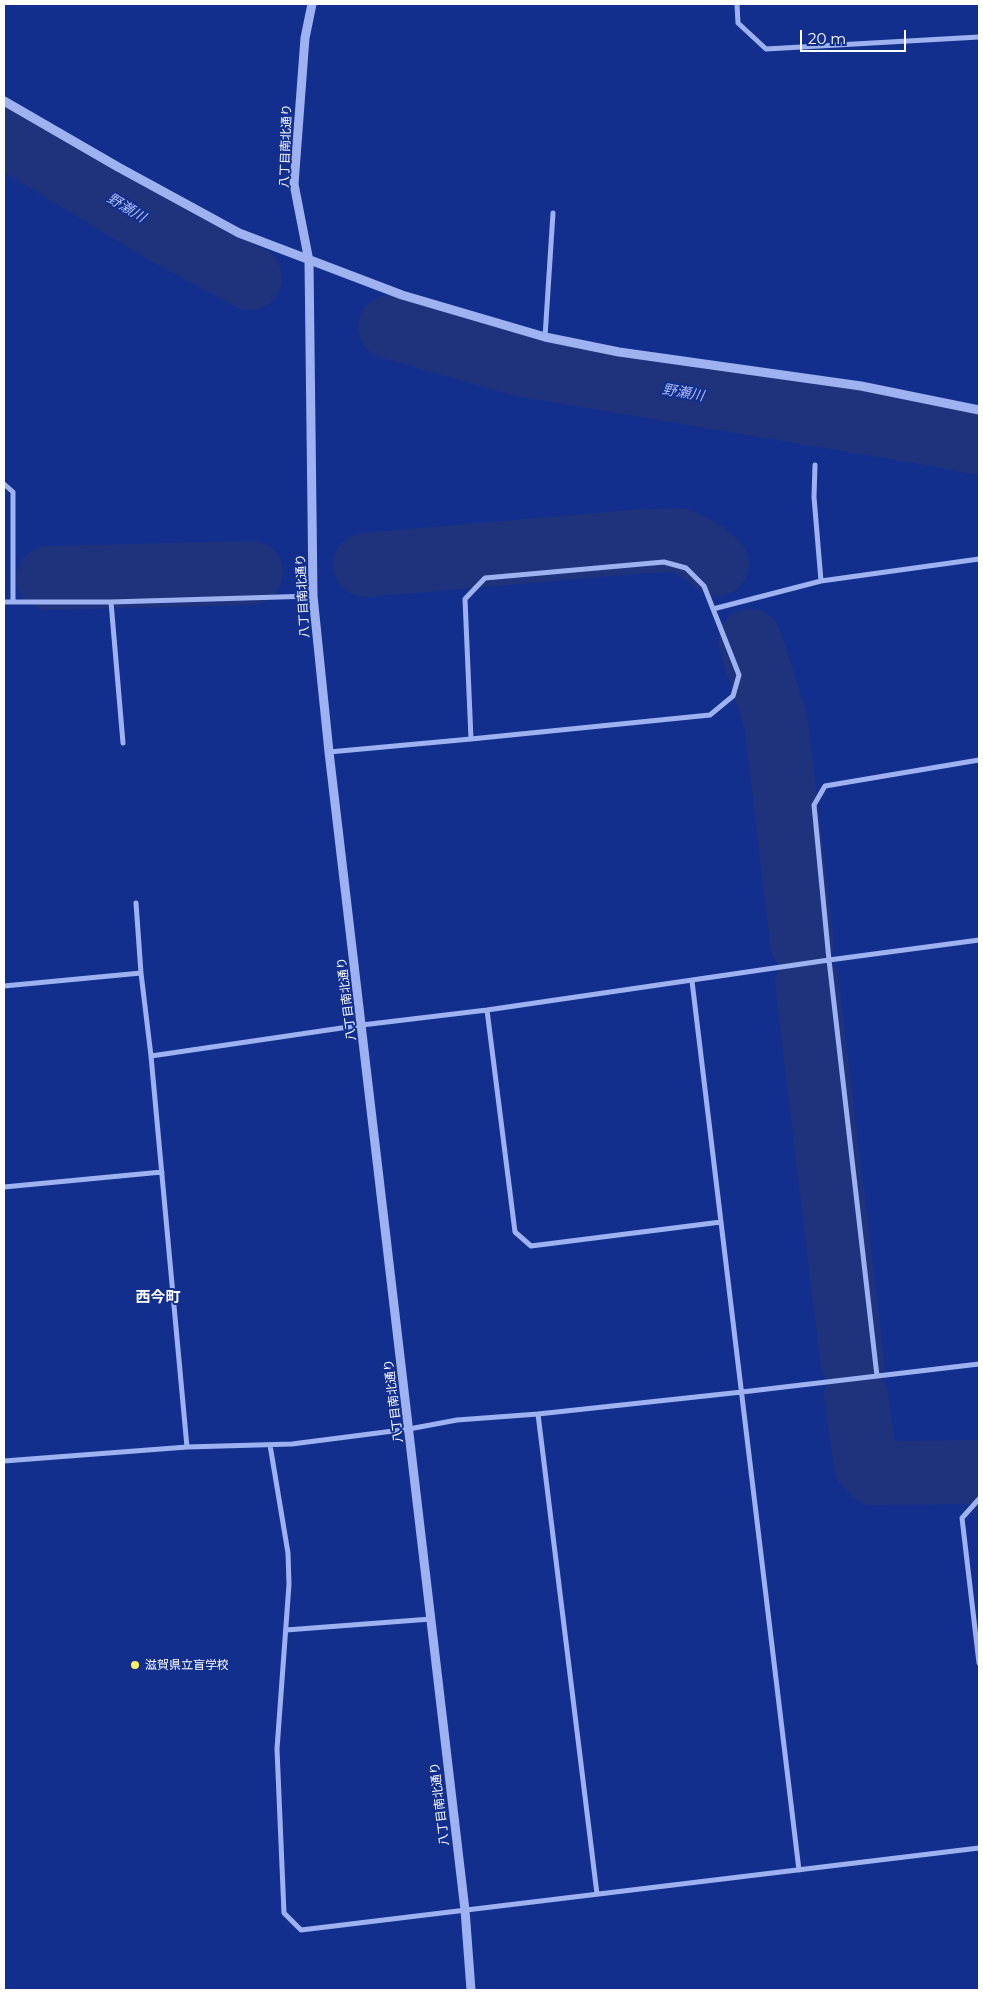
<!DOCTYPE html>
<meta charset="utf-8">
<style>
body{margin:0}
#map{position:relative;width:983px;height:1994px;overflow:hidden;background:#132f8e;font-family:Montserrat,sans-serif}
canvas{display:block}
.frame{position:absolute;inset:0;border:5px solid #fff;pointer-events:none}
.scale{position:absolute;left:800px;top:30px;width:106px;height:22px;box-sizing:border-box;border:2px solid #fff;border-top:0;padding-left:6px;font-size:15px;line-height:18px;white-space:nowrap;color:#fff;-webkit-text-stroke:4px #132f8e;paint-order:stroke}
</style>
<div id="map">
<canvas width="983" height="1994"></canvas>
<div class="frame"></div>
<div class="scale">20 m</div>
</div>
<script>
const ctx = document.querySelector('canvas').getContext('2d');
ctx.lineJoin = 'round';
const poly = rows => new Path2D(rows.map(r => 'M' + r).join(''));
function strokePath(path, color, width, dash) { ctx.strokeStyle = color; ctx.lineWidth = width; ctx.lineCap = dash ? 'butt' : 'round'; ctx.setLineDash(dash || []); ctx.stroke(path); }
function drawText(font, color, halo, rows, align = 'center') {
  ctx.font = font + ' Montserrat,"Noto Sans JP",sans-serif'; ctx.lineWidth = 4; ctx.setLineDash([]); ctx.textBaseline = 'middle'; ctx.strokeStyle = halo; ctx.fillStyle = color; for (const [text, x, y, turn = 0] of rows) {
    ctx.save(); ctx.translate(x, y); ctx.rotate((+turn || 0) * Math.PI / 180); ctx.textAlign = isNaN(turn) ? turn : align; if (halo) ctx.strokeText(text, 0, 0); ctx.fillText(text, 0, 0); ctx.restore();
  }
}
strokePath(poly([
 [4,135,169,235,250,278],
 [390,327,523,365,945,436,979,443],
 [365,565,645,541,679,540,704,553,717,564],
 [48,578,251,573],
 [750,641,776,722,802,943],
 [807,983,852,1360],
 [856,1397,866,1465,874,1473,979,1472]
]), '#1f337c', 64);
strokePath(poly([
 [737,4,738,23,766,49,979,37],
 [545,337,553,213],
 [815,465,814,497,821,581],
 [4,484,13,492,13,602],
 [4,602,111,602,313,596],
 [111,602,123,743],
 [713,609,821,581,979,559],
 [329,752,471,739,710,715,733,696,739,675,704,586,686,568,664,562,485,578,465,599,471,739],
 [136,903,141,973],
 [692,981,799,1870],
 [4,986,141,973,151,1056,187,1447],
 [487,1010,515,1232,531,1246,721,1222],
 [151,1056,362,1025,487,1010,829,960,979,940],
 [4,1187,162,1172],
 [877,1376,829,960,814,805,825,786,979,760],
 [538,1414,597,1894],
 [270,1445,288,1553,289,1584,277,1749,284,1913,301,1930,979,1848],
 [4,1461,187,1447,292,1444,409,1429,457,1420,538,1414,742,1392,979,1364],
 [979,1499,962,1518,979,1663],
 [286,1630,431,1619]
]), '#9eb2f1', 5);
strokePath(poly([
 [312,4,305,38,294,184,309,261,313,596,329,752,465,1910,471,1990],
 [4,101,118,167,239,233,402,295,545,337,619,352,861,386,979,410]
]), '#9eb2f1', 9);
for (const [x, y, r, color] of [
 [135,1665,5,"#fff35e"]
]) { const dot = new Path2D(); dot.arc(x, y, r, 0, 2 * Math.PI); ctx.fillStyle = color; ctx.fill(dot); strokePath(dot, '#132f8e', 2); }
drawText('12px', '#fff', '#132f8e', [
 ["八丁目南北通り",286,146,-88],
 ["八丁目南北通り",303,596,-93],
 ["八丁目南北通り",347,999,-97],
 ["八丁目南北通り",394,1401,-97],
 ["八丁目南北通り",440,1804,-97]
]);
drawText('12px', '#fff', '#132f8e', [
 ["滋賀県立盲学校",145,1665]
], 'left');
drawText('italic 14px', '#aabdf8', '#132f8e', [
 ["野瀬川",126,208,31],
 ["野瀬川",683,393,10]
]);
drawText('bold 15px', '#fff', '#132f8e', [
 ["西今町",158,1298]
]);
</script>
